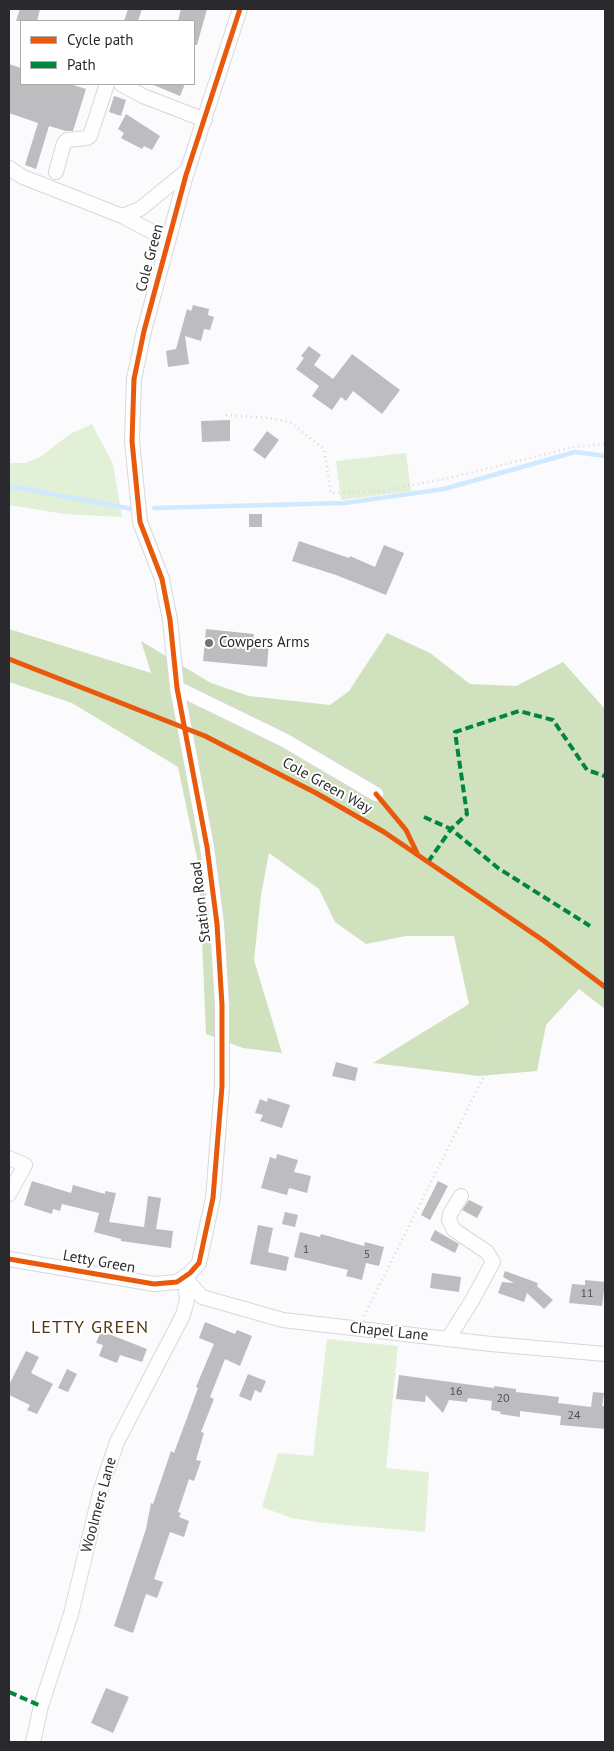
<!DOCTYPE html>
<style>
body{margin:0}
#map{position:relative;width:614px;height:1751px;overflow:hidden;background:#fbfbfe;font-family:"PT Sans",sans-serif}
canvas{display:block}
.frame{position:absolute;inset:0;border:10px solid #2a292e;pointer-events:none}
.legend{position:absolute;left:20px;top:20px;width:175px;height:65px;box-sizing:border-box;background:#fff;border:1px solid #aaa9ab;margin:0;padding:6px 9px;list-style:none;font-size:15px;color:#2a292e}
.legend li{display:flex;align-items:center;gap:10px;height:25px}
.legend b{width:25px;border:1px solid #aaa9ab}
</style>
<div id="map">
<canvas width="614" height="1751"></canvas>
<div class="frame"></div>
<ul class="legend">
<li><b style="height:6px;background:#e8590c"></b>Cycle path</li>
<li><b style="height:6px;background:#00873e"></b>Path</li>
</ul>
</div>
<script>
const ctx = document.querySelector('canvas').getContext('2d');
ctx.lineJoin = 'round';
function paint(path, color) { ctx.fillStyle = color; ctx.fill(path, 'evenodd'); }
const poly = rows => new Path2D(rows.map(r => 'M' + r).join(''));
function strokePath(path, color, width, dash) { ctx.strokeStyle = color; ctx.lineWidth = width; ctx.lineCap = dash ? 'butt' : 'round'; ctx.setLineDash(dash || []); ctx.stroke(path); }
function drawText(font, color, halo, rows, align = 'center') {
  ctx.font = font + ' "PT Sans",sans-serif'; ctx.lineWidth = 4; ctx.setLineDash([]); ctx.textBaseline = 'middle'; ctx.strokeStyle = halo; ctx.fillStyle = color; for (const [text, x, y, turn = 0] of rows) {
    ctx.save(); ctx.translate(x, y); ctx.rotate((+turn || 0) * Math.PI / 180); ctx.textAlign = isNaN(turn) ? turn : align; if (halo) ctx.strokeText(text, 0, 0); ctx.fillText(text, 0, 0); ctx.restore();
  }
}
paint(poly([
 [92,424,113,464,122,517,64,514,9,505,9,463,25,463,40,457,70,434],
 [406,453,411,491,341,500,336,461],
 [327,1339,398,1346,386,1468,429,1472,425,1532,324,1523,291,1518,262,1507,278,1453,313,1456]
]), '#e3f0d8');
paint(poly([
 [9,629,151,673,141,641,211,683,249,696,330,705,349,691,387,633,430,653,470,684,516,686,563,662,605,709,605,1009,579,989,546,1025,537,1071,479,1076,373,1063,469,1004,454,936,406,936,366,944,335,922,319,889,269,853,261,895,254,960,282,1053,243,1048,206,1034,199,868,178,767,72,703,9,682]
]), '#d0e1be');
strokePath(poly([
 [9,486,132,509],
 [154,508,345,503,444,489,575,452,605,456]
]), '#cfe9ff', 4.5);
paint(poly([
 [20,9,40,9,37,21,16,21],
 [128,9,142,9,138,21,124,21],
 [181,9,207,9,197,45,194,45,194,21,178,21],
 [9,64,21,68,21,84,70,84,86,89,73,131,66,131,49,126,36,169,25,165,38,123,9,113],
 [151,84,185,84,180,96],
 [114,96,126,100,121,116,109,112],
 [126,114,160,136,152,150,144,146,142,149,121,138,124,133,118,129],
 [193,305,209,309,208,315,214,317,210,330,204,329,201,341,185,336,189,364,168,367,166,351,176,349,187,309,191,311],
 [309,346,321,355,314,365,333,379,352,354,400,390,382,414,353,391,346,401,341,397,332,410,312,396,319,386,296,369,304,358,301,356],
 [230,420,230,441,202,442,201,421],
 [267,431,279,440,265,459,253,450],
 [249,514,262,514,262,527,249,527],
 [299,541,349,558,350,556,375,567,384,545,404,553,386,595,336,575,292,561],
 [206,629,254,634,253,641,269,643,267,667,203,661],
 [336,1062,358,1068,355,1081,332,1076],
 [268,1098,290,1105,282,1128,260,1121,263,1115,255,1113,260,1099,267,1102],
 [277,1154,298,1160,294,1172,311,1176,307,1193,289,1188,287,1195,261,1188,270,1157,276,1159],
 [32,1181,71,1193,73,1185,105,1194,105,1191,116,1193,109,1222,144,1227,148,1196,161,1198,156,1229,173,1231,171,1248,121,1241,121,1239,94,1232,99,1213,62,1204,60,1211,53,1209,52,1214,24,1205],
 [438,1181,448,1186,430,1220,421,1215],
 [469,1200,483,1207,477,1218,462,1210],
 [285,1212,298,1215,295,1227,282,1224],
 [258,1225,273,1228,268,1252,289,1257,286,1271,250,1264],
 [435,1230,459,1244,455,1253,430,1240],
 [300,1232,320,1237,321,1234,364,1246,365,1242,384,1247,379,1266,366,1263,362,1280,346,1276,348,1270,294,1257],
 [505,1271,538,1283,537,1286,553,1300,544,1309,527,1293,524,1302,498,1293,502,1282,514,1283,503,1277],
 [432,1273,461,1277,459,1292,430,1288],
 [585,1280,605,1282,602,1306,569,1303,572,1284,585,1285],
 [205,1322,235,1334,237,1330,252,1336,240,1366,225,1359,210,1397,214,1399,201,1432,204,1433,196,1460,201,1461,194,1481,189,1479,178,1512,181,1513,179,1517,189,1521,184,1537,170,1532,154,1579,163,1582,157,1598,146,1594,133,1633,114,1626,146,1529,151,1503,153,1504,171,1451,174,1453,198,1388,196,1387,214,1344,199,1338],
 [101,1331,147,1349,142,1362,120,1355,117,1363,99,1356,103,1345,96,1343],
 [26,1351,39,1357,31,1373,53,1384,37,1414,27,1410,30,1405,9,1395,9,1385],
 [67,1369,77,1374,68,1392,58,1388],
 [248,1374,266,1381,261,1393,255,1390,251,1401,239,1396],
 [399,1375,494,1388,494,1386,516,1389,516,1392,559,1397,558,1403,591,1407,593,1392,604,1393,602,1406,605,1406,605,1429,560,1425,561,1416,520,1411,520,1417,500,1414,501,1412,491,1410,492,1401,468,1398,467,1402,449,1400,443,1413,426,1395,425,1402,396,1399],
 [106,1688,129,1697,113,1733,91,1723]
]), '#bdbdc0');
const minor = poly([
 [121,84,143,96,205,120],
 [9,168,23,177,122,216,168,240],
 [56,172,64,143,67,140,87,138,90,136,107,84],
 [122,216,140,209,188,170],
 [177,688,284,740,376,794],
 [9,1158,25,1165,9,1194],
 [9,1259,154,1284,177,1282,190,1273,199,1263,213,1198,222,1086,222,1005,217,924,207,847,177,688,170,620,162,579,140,522,132,441,134,379,144,331,186,175,240,9],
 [185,1278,202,1297,283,1320,491,1344,605,1354],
 [448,1339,473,1299,493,1262,487,1252,454,1230,449,1220,450,1214,461,1196],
 [33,1742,41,1706,71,1614,101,1489,117,1442,183,1315,187,1300,185,1278]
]);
strokePath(minor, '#d8d8db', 16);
strokePath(poly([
 [226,415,270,418,290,422,324,449,331,493,382,491,449,478,574,447,605,444],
 [364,1316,481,1082,549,961,568,959,590,926,605,908]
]), '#d7d7d8', 2.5, [1, 4]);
strokePath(minor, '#fefeff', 14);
strokePath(poly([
 [424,817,451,829,498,868,590,926],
 [428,862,451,829,467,814,455,732,519,711,553,720,587,770,605,776],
 [9,1692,41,1706]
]), '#00873e', 4, [8, 4]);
strokePath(poly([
 [9,659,205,736,316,793,384,832,544,941,605,987],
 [376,794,406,830,417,853],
 [9,1259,154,1284,177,1282,190,1273,199,1263,213,1198,222,1086,222,1005,217,924,207,847,177,688,170,620,162,579,140,522,132,441,134,379,144,331,186,175,240,9]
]), '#e8590c', 5);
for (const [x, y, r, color] of [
 [209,643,5,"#737277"]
]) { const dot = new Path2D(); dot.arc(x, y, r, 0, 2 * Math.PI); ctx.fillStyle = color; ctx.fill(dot); strokePath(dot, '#fff', 2); }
drawText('12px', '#4f4e52', null, [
 ["1",306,1250],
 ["5",367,1255],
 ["11",587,1294],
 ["16",456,1392],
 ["20",503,1399],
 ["24",574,1416]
]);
drawText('15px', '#2a292e', '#fff', [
 ["Cole Green",150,258,-75],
 ["Cole Green Way",327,786,29],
 ["Station Road",201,902,-97],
 ["Letty Green",99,1262,10],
 ["Chapel Lane",389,1332,6],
 ["Woolmers Lane",99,1505,-75]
]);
drawText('15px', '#2a292e', '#fff', [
 ["Cowpers Arms",219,643]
], 'left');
ctx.letterSpacing = '1px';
drawText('18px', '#503a16', '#fff', [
 ["LETTY GREEN",90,1328]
]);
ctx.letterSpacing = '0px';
</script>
